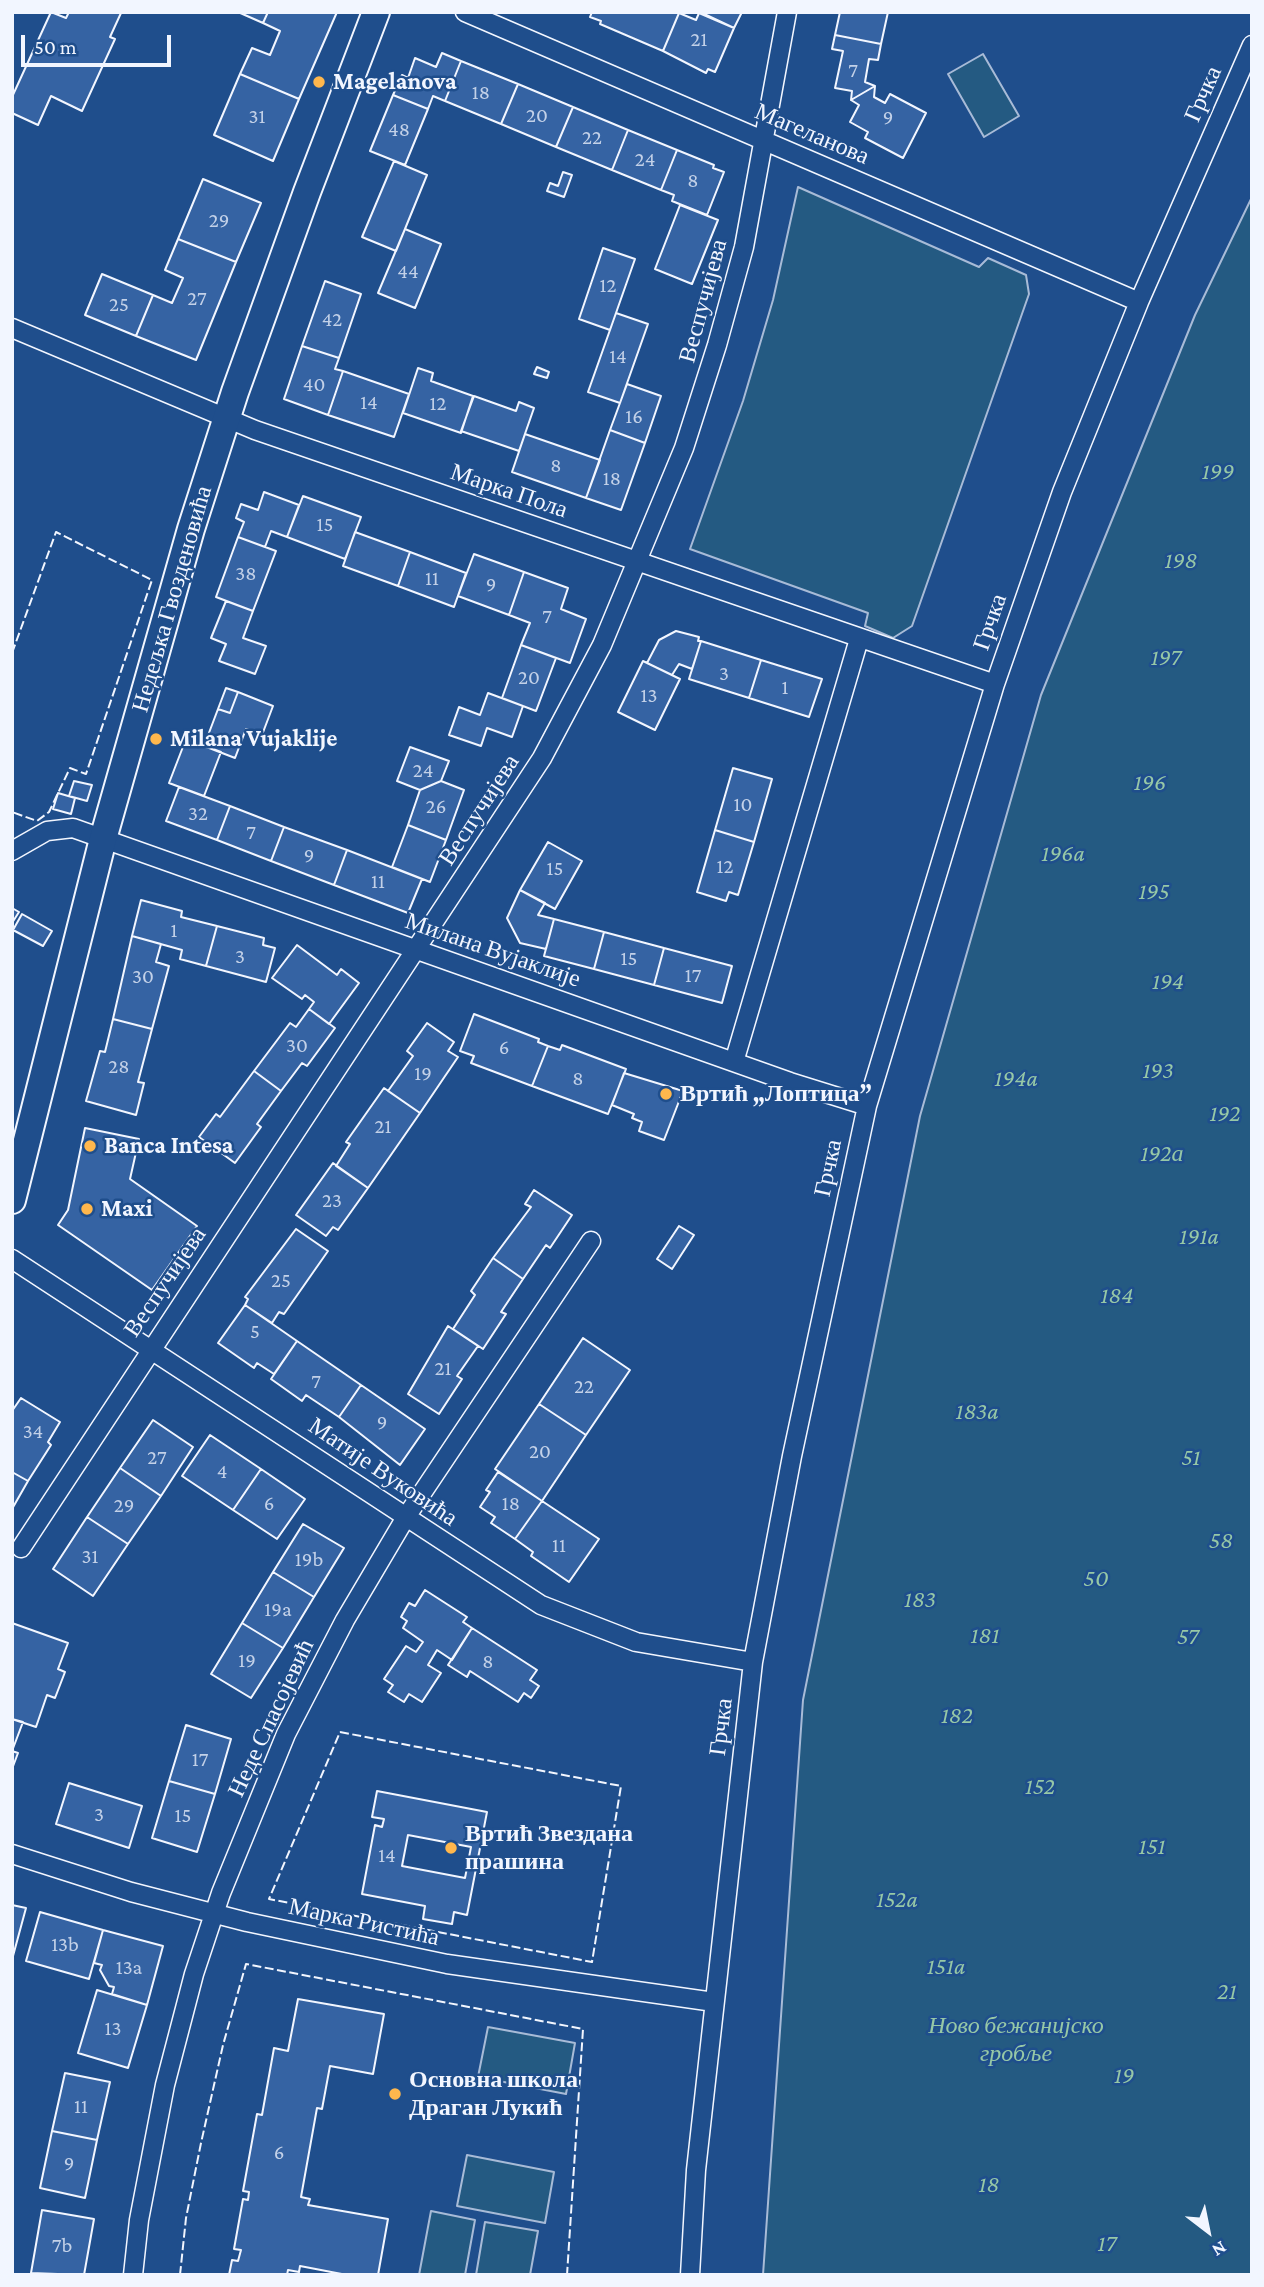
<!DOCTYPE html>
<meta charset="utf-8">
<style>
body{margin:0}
#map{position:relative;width:1264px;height:2287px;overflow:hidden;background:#1f4e8c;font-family:"Crimson Pro",serif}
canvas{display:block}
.frame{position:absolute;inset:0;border:14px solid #f2f6ff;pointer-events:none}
.north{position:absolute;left:1173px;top:2196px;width:70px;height:70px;-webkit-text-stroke:5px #1f4e8c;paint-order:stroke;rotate:148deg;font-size:19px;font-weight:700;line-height:28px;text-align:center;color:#f2f6ff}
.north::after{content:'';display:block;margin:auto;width:24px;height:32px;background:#f2f6ff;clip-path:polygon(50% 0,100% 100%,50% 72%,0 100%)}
.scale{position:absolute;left:21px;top:35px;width:150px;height:32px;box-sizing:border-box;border:4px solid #f2f6ff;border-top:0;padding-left:9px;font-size:21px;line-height:24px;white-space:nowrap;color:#f2f6ff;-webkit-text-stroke:5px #1f4e8c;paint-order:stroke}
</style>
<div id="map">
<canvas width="1264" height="2287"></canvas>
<div class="frame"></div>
<div class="north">N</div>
<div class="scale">50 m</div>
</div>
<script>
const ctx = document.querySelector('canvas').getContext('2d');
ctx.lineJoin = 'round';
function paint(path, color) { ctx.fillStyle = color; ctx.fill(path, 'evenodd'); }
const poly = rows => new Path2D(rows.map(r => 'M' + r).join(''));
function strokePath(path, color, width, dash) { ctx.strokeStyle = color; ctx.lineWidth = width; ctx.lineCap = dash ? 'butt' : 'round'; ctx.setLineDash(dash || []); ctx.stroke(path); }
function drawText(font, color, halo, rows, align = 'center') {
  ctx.font = font + ' "Crimson Pro",serif'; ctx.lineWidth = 5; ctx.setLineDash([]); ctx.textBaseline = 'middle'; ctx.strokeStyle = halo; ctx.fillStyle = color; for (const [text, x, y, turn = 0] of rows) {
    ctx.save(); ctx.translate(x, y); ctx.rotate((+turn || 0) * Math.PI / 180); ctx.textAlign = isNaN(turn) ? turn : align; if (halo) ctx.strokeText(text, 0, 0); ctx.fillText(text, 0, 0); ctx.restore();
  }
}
const green = poly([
 [983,54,1019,116,984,137,948,74,983,54],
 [798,187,979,267,988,258,1026,275,1029,294,912,626,893,638,865,626,868,613,690,549,743,401,773,300,798,187],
 [1252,197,1252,2275,763,2275,803,1700,920,1116,1041,695,1195,315,1252,197],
 [488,2027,575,2043,566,2094,478,2077,488,2027],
 [467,2155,554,2172,545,2223,457,2206,467,2155],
 [431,2211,475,2220,465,2275,419,2275,431,2211],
 [485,2222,538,2231,530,2275,476,2275,485,2222]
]);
paint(green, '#245a82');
strokePath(green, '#a8bbd7', 2);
const building = poly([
 [51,12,66,18,69,12,121,13,110,37,115,39,82,111,51,96,38,125,12,113,12,97,51,12],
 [238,12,268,12,263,23,238,12],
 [268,12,337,12,299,99,240,74,252,48,270,55,280,31,263,23,268,12],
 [592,12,678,12,679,13,663,51,600,24,601,21,590,17,592,12],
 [700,12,742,12,734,28,700,12],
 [840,12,888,12,881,44,835,35,840,12],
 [679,13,696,20,699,13,734,28,715,72,708,69,706,73,663,51,679,13],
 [835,35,881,44,878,60,869,59,865,82,875,86,851,100,852,91,835,88,843,51,832,49,835,35],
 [442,53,461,61,445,101,433,96,428,109,393,95,402,75,408,78,415,58,436,67,442,53],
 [461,61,518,84,501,124,445,101,461,61],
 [240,74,299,99,273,161,214,135,240,74],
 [518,84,573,107,556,147,501,124,518,84],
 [875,86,874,97,885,103,890,94,926,113,903,158,865,138,868,132,850,122,859,105,851,100,875,86],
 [393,95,428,109,405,165,370,151,393,95],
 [573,107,628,130,612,170,556,147,573,107],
 [628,130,677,150,661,190,612,170,628,130],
 [677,150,714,165,713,168,724,172,707,215,672,201,674,195,661,190,677,150],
 [394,161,427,175,396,251,362,237,394,161],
 [563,172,572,175,564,197,547,191,550,183,558,186,563,172],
 [203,179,261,203,236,262,178,239,203,179],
 [680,205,718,220,692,284,655,269,680,205],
 [405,229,441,244,415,308,378,293,405,229],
 [178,239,236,262,196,360,136,336,153,295,172,303,183,278,165,270,178,239],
 [603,248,635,259,610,330,579,319,603,248],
 [102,274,153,295,136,336,85,315,102,274],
 [325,281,361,294,339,358,302,346,325,281],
 [616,313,648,324,620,403,588,392,616,313],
 [302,346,339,358,335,369,343,371,328,415,284,399,302,346],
 [537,367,549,372,547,378,534,374,537,367],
 [418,368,433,373,431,381,473,396,461,433,403,413,418,368],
 [343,371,409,394,394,437,328,415,343,371],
 [627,384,661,396,645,443,610,430,627,384],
 [474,396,516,411,519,402,534,408,519,451,461,431,474,396],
 [610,430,645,443,621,510,586,498,610,430],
 [525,434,600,460,586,498,512,472,525,434],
 [264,492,299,505,287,537,271,531,265,547,238,537,244,522,236,518,241,504,258,510,264,492],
 [303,496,361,517,345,559,287,537,303,496],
 [355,532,410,552,398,586,343,566,355,532],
 [238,537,276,551,253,611,216,597,238,537],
 [410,552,466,573,454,607,398,586,410,552],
 [474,554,524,572,509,615,458,596,474,554],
 [524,572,568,588,561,609,586,619,570,663,521,645,530,623,509,615,524,572],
 [226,601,253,611,243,638,266,646,255,674,219,661,226,644,211,638,226,601],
 [676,631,699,637,698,641,701,641,692,669,679,664,672,675,647,663,659,640,676,631],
 [701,641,761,660,749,698,689,679,701,641],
 [521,645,556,658,536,711,502,698,521,645],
 [761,660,822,679,809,717,749,698,761,660],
 [643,661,680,679,655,730,618,712,643,661],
 [226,688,238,692,230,713,218,709,226,688],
 [238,692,273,706,262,735,246,729,235,758,204,746,218,709,230,713,238,692],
 [488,693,523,706,512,737,487,728,481,746,449,735,459,707,480,715,488,693],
 [186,739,221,752,204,796,169,783,186,739],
 [410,747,449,761,441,781,420,790,397,781,410,747],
 [733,768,772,779,754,842,715,830,733,768],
 [74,781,92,785,87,801,69,796,74,781],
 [441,781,464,790,446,840,408,825,420,790,441,781],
 [179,787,230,806,217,840,166,821,179,787],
 [58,793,75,798,71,814,53,809,58,793],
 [230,806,284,827,271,861,217,840,230,806],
 [408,825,446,840,430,882,392,867,408,825],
 [284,827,347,850,334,885,271,861,284,827],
 [715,830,754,842,738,895,729,892,726,901,697,892,715,830],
 [548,842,582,861,555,909,520,890,548,842],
 [347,850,422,879,408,913,334,885,347,850],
 [520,890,545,903,538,915,554,919,546,949,520,943,507,918,520,890],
 [141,900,182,911,181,917,217,926,206,966,180,959,182,950,132,936,141,900],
 [12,908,19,912,12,923,12,908],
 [22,914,52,931,43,946,13,930,22,914],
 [554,919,604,932,594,969,544,956,554,919],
 [217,926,264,938,263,945,275,948,266,982,206,966,217,926],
 [604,932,664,948,654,985,594,969,604,932],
 [132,936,161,944,156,962,169,966,152,1029,113,1019,132,936],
 [297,945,337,975,341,969,359,983,329,1024,309,1009,314,1002,305,995,302,999,272,978,297,945],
 [664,948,732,966,722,1003,654,985,664,948],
 [309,1009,335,1028,307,1066,302,1063,281,1091,254,1071,290,1023,296,1027,309,1009],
 [474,1014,539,1039,538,1042,548,1046,532,1086,471,1063,474,1056,460,1051,474,1014],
 [113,1019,152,1029,138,1082,144,1083,136,1115,86,1101,100,1051,105,1052,113,1019],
 [427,1023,454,1042,448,1051,458,1057,420,1113,388,1091,413,1056,407,1051,427,1023],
 [562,1045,626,1069,608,1114,532,1086,548,1046,560,1050,562,1045],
 [254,1071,281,1091,257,1124,261,1127,235,1163,199,1137,216,1114,220,1117,254,1071],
 [624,1073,683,1091,664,1140,639,1131,642,1122,632,1118,634,1114,612,1105,624,1073],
 [384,1088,420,1113,368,1188,336,1166,350,1144,346,1142,384,1088],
 [85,1128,139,1139,130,1179,197,1226,152,1290,58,1225,68,1210,85,1128],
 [333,1163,368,1188,338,1230,333,1227,326,1236,296,1215,333,1163],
 [534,1190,572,1215,550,1248,546,1245,523,1279,493,1258,531,1207,525,1204,534,1190],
 [679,1226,694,1235,672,1269,657,1259,679,1226],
 [296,1229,328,1251,284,1314,279,1312,272,1323,245,1305,248,1299,245,1297,296,1229],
 [493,1258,523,1279,501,1312,506,1314,483,1349,453,1329,475,1295,471,1291,493,1258],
 [245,1305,297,1341,274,1374,257,1363,254,1368,218,1343,245,1305],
 [448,1326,478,1346,457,1376,462,1379,439,1414,408,1394,448,1326],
 [583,1338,630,1370,586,1435,539,1404,583,1338],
 [297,1341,361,1385,339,1417,306,1395,302,1401,271,1379,297,1341],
 [361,1385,425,1429,400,1465,339,1417,361,1385],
 [21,1398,60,1422,48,1442,51,1445,28,1481,12,1472,12,1411,21,1398],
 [539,1404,586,1435,542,1501,495,1469,539,1404],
 [153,1420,193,1447,161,1496,120,1468,153,1420],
 [210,1435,261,1469,233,1510,182,1476,210,1435],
 [120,1468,161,1496,128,1544,87,1517,120,1468],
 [261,1469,305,1499,277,1539,233,1510,261,1469],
 [12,1472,28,1481,12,1509,12,1472],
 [498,1472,542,1501,515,1539,491,1523,495,1517,480,1507,490,1492,486,1490,498,1472],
 [542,1501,599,1539,569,1582,531,1556,533,1552,515,1539,542,1501],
 [87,1517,128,1544,93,1596,53,1569,87,1517],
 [303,1524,344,1548,314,1597,273,1572,303,1524],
 [273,1572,314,1597,283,1648,242,1623,273,1572],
 [425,1590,467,1617,463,1622,472,1628,452,1660,437,1650,428,1665,441,1673,422,1702,409,1694,404,1702,388,1692,393,1685,384,1679,406,1646,416,1652,423,1642,403,1628,407,1621,401,1617,409,1603,415,1606,425,1590],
 [12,1623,68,1643,58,1669,65,1672,55,1698,47,1695,36,1727,12,1719,12,1623],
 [242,1623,283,1648,251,1698,211,1674,242,1623],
 [472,1628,537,1670,530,1680,539,1686,531,1698,524,1693,518,1702,470,1671,467,1677,448,1665,472,1628],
 [12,1719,23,1722,12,1751,12,1719],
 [186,1725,231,1739,215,1794,169,1781,186,1725],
 [12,1751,18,1753,12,1769,12,1751],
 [169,1781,215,1794,197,1852,152,1838,169,1781],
 [69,1783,142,1806,129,1848,56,1824,69,1783],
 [377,1791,487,1812,467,1915,454,1912,452,1924,423,1919,425,1906,362,1894,375,1825,382,1827,384,1819,372,1817,377,1791],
 [408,1835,471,1847,465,1878,402,1866,408,1835],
 [12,1905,26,1908,13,1956,12,1956,12,1905],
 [40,1912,103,1930,89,1979,26,1961,40,1912],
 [103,1930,163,1946,147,2005,112,1994,114,1987,109,1986,100,1970,102,1965,94,1963,103,1930],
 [97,1990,147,2005,128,2068,78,2053,97,1990],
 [298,1999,384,2014,373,2074,330,2066,322,2109,317,2108,301,2197,310,2199,308,2205,388,2219,378,2275,347,2275,300,2266,299,2272,288,2270,287,2275,229,2275,232,2260,238,2261,241,2250,234,2249,243,2199,248,2200,249,2192,243,2191,257,2114,262,2115,274,2048,288,2051,298,1999],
 [65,2073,110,2082,97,2140,52,2131,65,2073],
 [52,2131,97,2140,85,2198,40,2188,52,2131],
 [42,2210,94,2219,84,2275,31,2273,42,2210]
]);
paint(building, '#3563a3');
strokePath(building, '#f2f6ff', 2);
const street = poly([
 [465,12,1139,302],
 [12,328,255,430,995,684],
 [12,851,47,831,73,828,790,1082,867,1106],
 [734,1062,859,639],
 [12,1259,541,1605,636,1642,753,1662],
 [21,1548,542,758,602,645,684,448,717,345,744,247,787,12],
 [12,1854,131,1892,247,1922,447,1964,714,2002],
 [133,2275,139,2220,165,2085,194,1974,221,1893,286,1734,345,1620,406,1517,591,1241],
 [690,2275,696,2170,753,1662,792,1456,867,1106,995,684,1062,492,1139,302,1252,45]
]);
const secondary = poly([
 [12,1200,103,839,191,529,235,392,307,192,376,12]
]);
strokePath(street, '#f2f6ff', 21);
strokePath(secondary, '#f2f6ff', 30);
strokePath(street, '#1f4e8c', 18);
strokePath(secondary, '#1f4e8c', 26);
strokePath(poly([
 [12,653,56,532,152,580,86,774,70,768,49,812,37,821,12,812],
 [340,1732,621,1786,592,1962,269,1899,340,1732],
 [180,2275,186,2218,201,2143,223,2045,246,1964,583,2029,567,2275]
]), '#f2f6ff', 2, [9, 3.5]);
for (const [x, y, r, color] of [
 [319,82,7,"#ffb74d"],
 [156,739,7,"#ffb74d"],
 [666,1094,7,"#ffb74d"],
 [90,1146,7,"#ffb74d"],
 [87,1209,7,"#ffb74d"],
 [451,1848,7,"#ffb74d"],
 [395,2094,7,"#ffb74d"]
]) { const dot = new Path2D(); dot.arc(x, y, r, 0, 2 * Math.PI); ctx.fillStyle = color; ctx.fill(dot); strokePath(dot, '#1f4e8c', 2.5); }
drawText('21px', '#c3d1e8', null, [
 ["21",699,40],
 ["7",853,71],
 ["18",481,93],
 ["20",537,116],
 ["31",257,117],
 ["9",888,118],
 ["48",399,130],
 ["22",592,138],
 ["24",645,160],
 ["8",693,181],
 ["29",219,221],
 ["44",408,272],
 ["12",608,286],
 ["27",197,299],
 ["25",119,305],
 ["42",332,320],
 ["14",618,357],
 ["40",314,385],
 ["14",369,403],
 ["12",438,404],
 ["16",634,417],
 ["8",556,466],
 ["18",612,479],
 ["15",325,525],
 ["38",246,574],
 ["11",432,579],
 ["9",491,585],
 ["7",547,617],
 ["3",724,674],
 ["20",529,678],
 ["1",785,688],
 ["13",649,696],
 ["24",423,771],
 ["10",743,805],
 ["26",436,807],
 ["32",198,814],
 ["7",251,833],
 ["9",309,856],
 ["12",725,867],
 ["15",555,869],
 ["11",378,882],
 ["1",174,931],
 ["3",240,957],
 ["15",629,959],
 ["17",693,976],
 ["30",143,977],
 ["30",297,1046],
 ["6",504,1048],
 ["28",119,1067],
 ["19",423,1074],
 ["8",578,1079],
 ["21",383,1127],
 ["23",332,1201],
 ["25",281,1281],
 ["5",255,1332],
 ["21",443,1369],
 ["7",316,1382],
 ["22",584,1387],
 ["9",382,1423],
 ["34",33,1432],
 ["20",540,1452],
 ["27",157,1458],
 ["4",222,1472],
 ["6",269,1504],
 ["18",511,1504],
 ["29",124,1506],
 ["11",559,1546],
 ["31",90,1557],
 ["19b",309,1560],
 ["19a",278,1610],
 ["19",247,1661],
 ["8",488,1662],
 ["17",200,1760],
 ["3",99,1815],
 ["15",183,1816],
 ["14",387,1856],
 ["13b",65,1945],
 ["13a",129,1968],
 ["13",113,2029],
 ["11",81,2107],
 ["6",279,2153],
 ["9",69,2164],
 ["7b",62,2246]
]);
drawText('bold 24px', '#f2f6ff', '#1f4e8c', [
 ["Magelanova",333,82],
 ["Milana Vujaklije",170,739],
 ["Вртић „Лоптица”",680,1094],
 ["Banca Intesa",104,1146],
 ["Maxi",101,1209],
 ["Вртић Звездана",465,1834],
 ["прашина",465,1862],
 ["Основна школа",409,2080],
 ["Драган Лукић",409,2108]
], 'left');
drawText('24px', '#f2f6ff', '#1f4e8c', [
 ["Грчка",1203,94,-66],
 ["Магеланова",812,134,23],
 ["Веспучијева",703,301,-75],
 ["Марка Пола",509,491,19],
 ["Недељка Гвозденовића",172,599,-74],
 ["Грчка",990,622,-71],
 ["Веспучијева",479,810,-57],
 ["Милана Вујаклије",493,950,19],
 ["Грчка",828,1168,-78],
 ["Веспучијева",165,1282,-56],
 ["Матије Вуковића",383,1472,34],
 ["Неде Спасојевић",271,1718,-65],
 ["Грчка",721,1727,-83],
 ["Марка Ристића",364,1922,12]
]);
drawText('italic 24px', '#97c8a6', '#1f4e8c', [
 ["199",1218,472],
 ["198",1181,561],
 ["197",1166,658],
 ["196",1150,783],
 ["196a",1063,854],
 ["195",1154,892],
 ["194",1168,982],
 ["193",1158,1071],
 ["194a",1016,1079],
 ["192",1225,1114],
 ["192а",1162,1154],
 ["191a",1199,1237],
 ["184",1117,1296],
 ["183a",977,1412],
 ["51",1191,1458],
 ["58",1221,1541],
 ["50",1096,1579],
 ["183",920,1600],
 ["181",985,1636],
 ["57",1188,1637],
 ["182",957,1716],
 ["152",1040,1787],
 ["151",1152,1847],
 ["152a",897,1900],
 ["151a",946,1967],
 ["21",1227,1992],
 ["Ново бежанијско",1016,2026],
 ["гробље",1016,2054],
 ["19",1124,2076],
 ["18",989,2185],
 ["17",1107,2244]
]);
</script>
